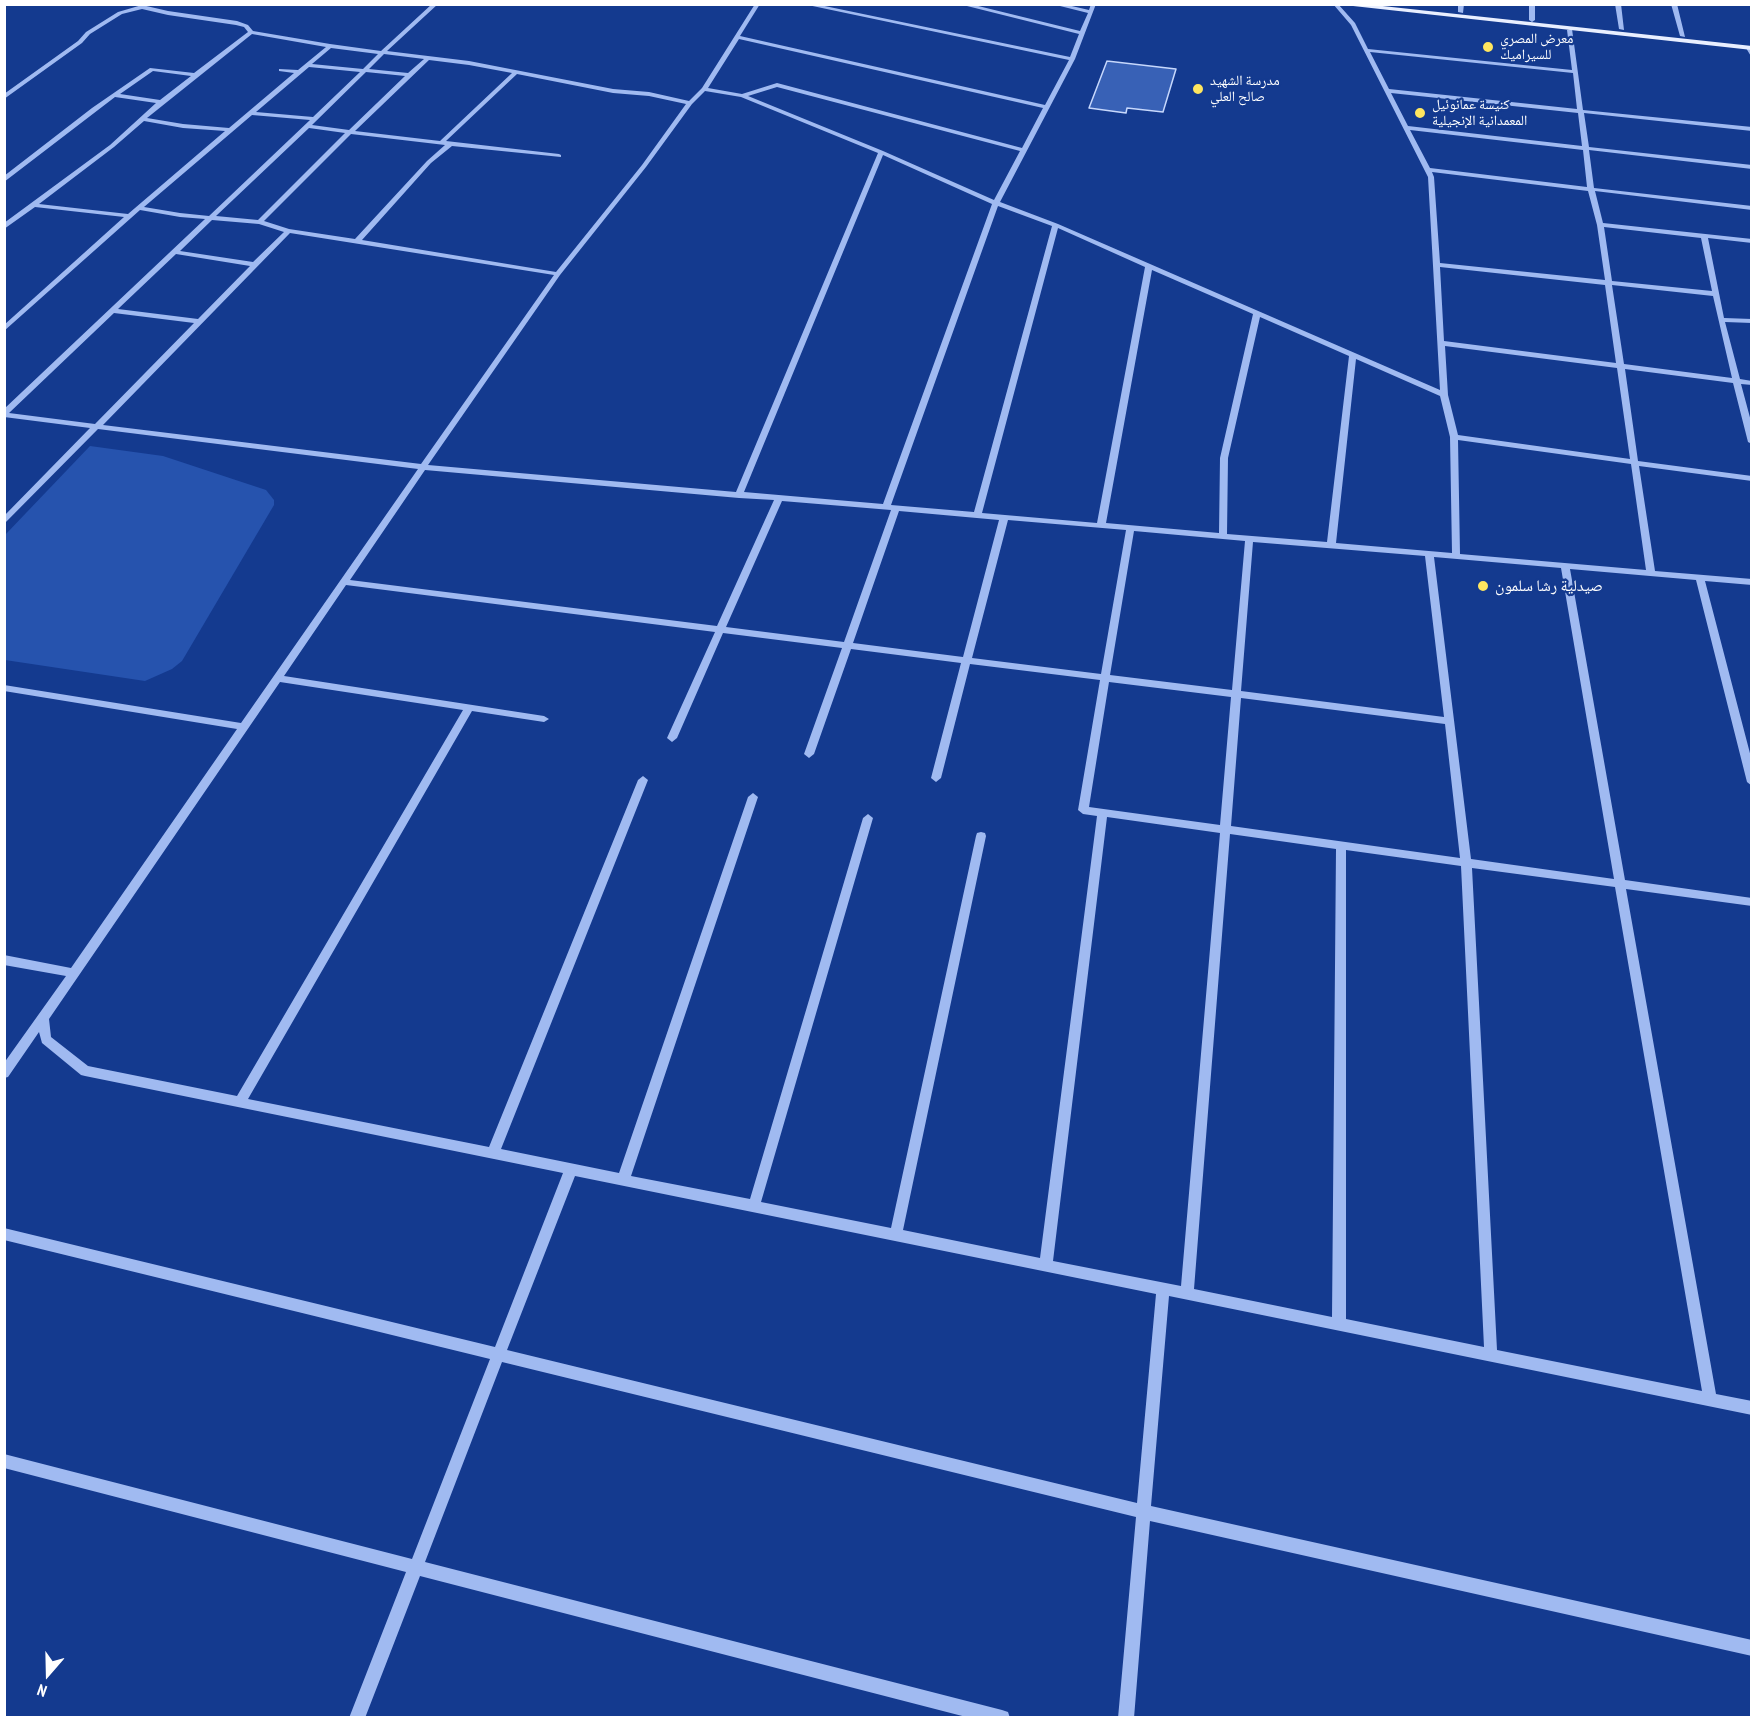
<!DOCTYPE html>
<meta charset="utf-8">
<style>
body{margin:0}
#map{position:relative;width:1756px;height:1722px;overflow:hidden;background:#143a8f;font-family:"PT Sans Narrow",sans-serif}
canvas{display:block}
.frame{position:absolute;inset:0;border:6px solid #fff;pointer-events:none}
.north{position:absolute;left:18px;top:1644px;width:60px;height:60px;-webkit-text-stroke:4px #143a8f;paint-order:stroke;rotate:200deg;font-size:16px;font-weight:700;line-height:24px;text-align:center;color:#fff}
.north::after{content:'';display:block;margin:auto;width:21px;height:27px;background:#fff;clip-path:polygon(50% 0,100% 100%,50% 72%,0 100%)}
</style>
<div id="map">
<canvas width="1756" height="1722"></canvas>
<div class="frame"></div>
<div class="north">N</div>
</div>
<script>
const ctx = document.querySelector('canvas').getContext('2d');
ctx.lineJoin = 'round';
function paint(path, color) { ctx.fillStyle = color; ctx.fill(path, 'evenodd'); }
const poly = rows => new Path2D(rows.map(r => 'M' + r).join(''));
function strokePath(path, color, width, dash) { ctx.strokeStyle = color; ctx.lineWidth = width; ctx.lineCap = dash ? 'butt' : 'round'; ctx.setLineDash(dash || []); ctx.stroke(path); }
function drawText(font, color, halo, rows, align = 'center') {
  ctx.font = font + ' "PT Sans Narrow","Noto Naskh Arabic",sans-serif'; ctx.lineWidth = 4.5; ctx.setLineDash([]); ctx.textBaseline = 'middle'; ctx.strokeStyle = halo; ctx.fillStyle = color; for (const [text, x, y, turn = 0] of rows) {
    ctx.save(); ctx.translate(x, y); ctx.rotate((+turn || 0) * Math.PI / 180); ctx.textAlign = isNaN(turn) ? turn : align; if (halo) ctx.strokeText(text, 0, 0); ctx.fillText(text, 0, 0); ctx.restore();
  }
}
paint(poly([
 [90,446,163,456,266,490,274,500,274,505,182,661,172,669,145,681,5,660,5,535]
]), '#2653ae');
const building = poly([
 [1107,61,1176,69,1163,112,1127,108,1126,113,1089,108,1107,61]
]);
paint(building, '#3861b6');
strokePath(building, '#c7d8fc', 1.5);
paint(poly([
 [432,4,438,4,387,51,469,61,613,89,649,92,689,101,702,88,755,4,760,4,740,36,1045,105,1069,60,803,4,815,4,1070,57,1079,34,959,4,970,4,1080,31,1088,13,1052,4,1063,4,1089,10,1091,4,1096,4,1075,59,1000,202,1058,224,1440,390,1428,177,1351,25,1333,4,1338,4,1355,23,1368,49,1572,70,1567,30,1572,29,1583,110,1752,127,1752,131,1584,113,1589,147,1752,165,1752,169,1589,150,1594,188,1752,206,1752,210,1595,191,1603,223,1752,239,1752,243,1708,238,1724,318,1752,319,1752,323,1725,322,1740,379,1752,381,1752,385,1741,384,1752,425,1752,444,1748,442,1733,383,1625,369,1638,461,1752,476,1752,481,1639,466,1655,571,1752,579,1752,585,1705,581,1752,761,1752,786,1747,782,1696,580,1570,569,1625,880,1752,898,1752,906,1626,889,1716,1394,1752,1401,1752,1415,1169,1296,1151,1506,1752,1640,1752,1656,1150,1521,1134,1718,1118,1718,1136,1517,502,1362,425,1562,1002,1710,1008,1712,1010,1718,970,1718,420,1576,365,1718,349,1718,406,1572,4,1468,4,1454,412,1559,490,1359,4,1240,4,1228,495,1347,563,1173,85,1076,81,1075,42,1043,39,1032,8,1077,4,1078,4,1063,66,976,4,965,4,955,71,968,237,729,4,691,4,685,241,723,418,469,98,429,4,524,4,516,90,428,4,417,4,409,205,219,180,217,140,210,4,331,4,325,124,217,35,207,4,229,4,223,110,145,156,103,115,97,4,182,4,176,92,108,150,68,194,73,248,32,244,27,236,25,168,15,142,9,122,14,90,34,82,43,4,99,4,94,78,41,86,32,118,12,142,5,168,11,237,21,248,25,253,31,330,44,381,51,432,4],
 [252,34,326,47,298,70,279,69,279,71,294,73,229,128,183,124,147,118,252,34],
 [739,39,1043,108,1022,148,777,83,742,94,708,88,739,39],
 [331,48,378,54,363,69,312,64,331,48],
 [1370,52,1573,73,1577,109,1389,89,1370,52],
 [384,54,424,59,408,73,369,69,384,54],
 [429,60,469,65,512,73,440,141,355,131,429,60],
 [309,67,360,72,313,117,256,112,309,67],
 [153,71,191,76,160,100,120,94,153,71],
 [366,72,405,76,349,130,312,125,366,72],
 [517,74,613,93,649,96,686,104,642,165,556,272,362,240,431,163,452,146,561,157,561,155,559,154,446,141,517,74],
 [777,87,1020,151,994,200,883,151,748,96,777,87],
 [705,91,741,97,878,153,736,492,428,465,560,275,646,167,692,104,705,91],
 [1391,93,1578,113,1582,146,1408,126,1391,93],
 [252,115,310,120,209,216,180,213,144,207,252,115],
 [144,121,183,128,225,131,128,214,39,204,114,147,144,121],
 [309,128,345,133,258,220,216,216,309,128],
 [1410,130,1583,150,1587,187,1430,168,1410,130],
 [351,134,445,145,427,161,355,239,289,229,264,221,351,134],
 [883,155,992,204,883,504,744,492,883,155],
 [1432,172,1588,191,1597,225,1605,280,1440,263,1434,177,1432,172],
 [998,206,1052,226,974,512,891,505,998,206],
 [212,220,259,224,284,232,253,262,180,251,212,220],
 [1604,227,1701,238,1712,291,1612,281,1604,227],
 [1058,228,1145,267,1097,523,982,513,1058,228],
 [290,233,554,275,421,464,103,425,290,233],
 [176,254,250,266,198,319,118,309,176,254],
 [1440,267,1605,285,1616,363,1444,341,1440,267],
 [1152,270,1253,314,1220,458,1219,533,1106,523,1152,270],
 [1612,285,1713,296,1732,378,1624,364,1612,285],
 [114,313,194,323,95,424,9,413,114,313],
 [1260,317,1349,356,1327,542,1227,534,1228,458,1260,317],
 [1445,346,1617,368,1630,459,1458,435,1448,395,1445,346],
 [1356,359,1440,396,1450,437,1452,553,1336,543,1356,359],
 [1458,440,1631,464,1646,570,1460,554,1458,440],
 [425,470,739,498,774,500,717,626,350,580,425,470],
 [782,501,891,510,844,642,726,627,782,501],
 [899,511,999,520,963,657,853,643,899,511],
 [1008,520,1126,530,1101,674,972,658,1008,520],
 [1134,531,1245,541,1232,690,1110,675,1134,531],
 [1253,542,1425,556,1444,717,1241,691,1253,542],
 [1434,557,1561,568,1614,879,1471,859,1434,557],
 [346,585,715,632,667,738,672,742,677,738,723,633,842,648,804,754,809,758,814,754,851,649,961,663,931,778,936,782,941,778,970,664,1100,680,1078,810,1083,814,1097,816,1040,1258,903,1230,986,836,985,833,981,832,977,833,976,836,891,1228,761,1202,873,818,868,814,863,818,750,1199,631,1176,758,797,753,793,748,797,619,1173,501,1149,648,780,643,776,638,780,489,1147,248,1099,472,711,544,722,549,719,544,716,284,676,346,585],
 [280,682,463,710,237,1096,88,1066,51,1037,49,1019,280,682],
 [1109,682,1231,697,1220,825,1089,807,1109,682],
 [1241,698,1445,724,1460,858,1231,826,1241,698],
 [1107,817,1220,833,1181,1286,1053,1261,1107,817],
 [1230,834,1336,849,1332,1317,1194,1289,1230,834],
 [1346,850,1461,866,1484,1347,1346,1319,1346,850],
 [1472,868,1615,887,1702,1391,1497,1350,1472,868],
 [575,1176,1156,1294,1137,1503,507,1350,575,1176],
 [1458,4,1464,4,1463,13,1458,12,1458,4],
 [1529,4,1535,4,1535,20,1532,22,1529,20,1529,4],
 [1615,4,1621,4,1624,30,1619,29,1615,4],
 [1671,4,1677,4,1685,37,1680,36,1671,4],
 [1749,46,1752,48,1752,58,1746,48,1749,46]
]), '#a0baf1');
paint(poly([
 [1335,4,1364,4,1752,46,1752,50,1335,4]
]), '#e9efff');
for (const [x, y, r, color] of [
 [1488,47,6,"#ffe65f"],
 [1198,89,6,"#ffe65f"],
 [1420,113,6,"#ffe65f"],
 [1483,586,6,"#ffe65f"]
]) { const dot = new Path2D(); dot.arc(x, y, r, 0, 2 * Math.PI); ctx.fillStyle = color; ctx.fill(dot); strokePath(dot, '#143a8f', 2); }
drawText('14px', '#fff', '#143a8f', [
 ["معرض المصري",1500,39],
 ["للسيراميك",1500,55],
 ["مدرسة الشهيد",1210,81],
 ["صالح العلي",1210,97],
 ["كنيسة عمانوئيل",1432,105],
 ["المعمدانية الإنجيلية",1432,121]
], 'left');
drawText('16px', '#fff', '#143a8f', [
 ["صيدلية رشا سلمون",1495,586]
], 'left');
</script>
